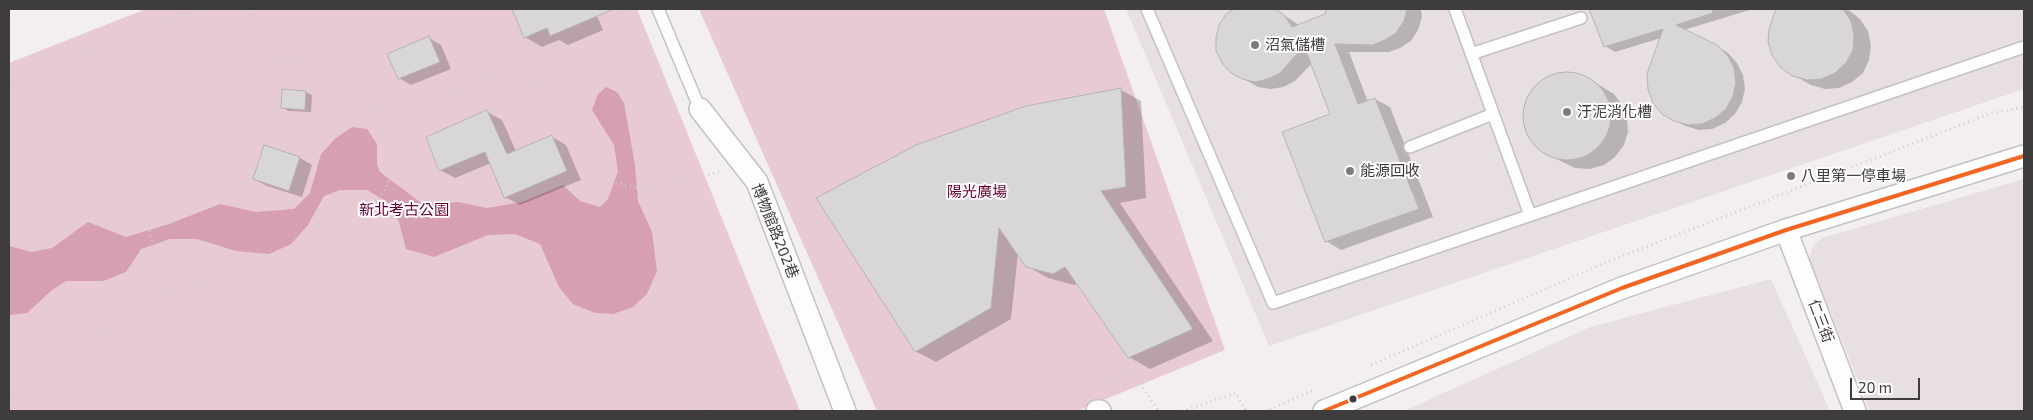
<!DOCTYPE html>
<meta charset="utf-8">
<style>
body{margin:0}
#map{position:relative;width:2033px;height:420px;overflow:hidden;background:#f3eff0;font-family:"Exo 2",sans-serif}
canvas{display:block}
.frame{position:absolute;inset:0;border:10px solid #3f3c3d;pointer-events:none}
.scale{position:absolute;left:1850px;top:378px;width:70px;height:22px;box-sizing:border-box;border:2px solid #3f3c3d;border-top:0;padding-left:6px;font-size:15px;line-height:18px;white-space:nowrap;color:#3f3c3d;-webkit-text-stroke:4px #fefcfd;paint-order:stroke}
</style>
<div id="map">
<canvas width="2033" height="420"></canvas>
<div class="frame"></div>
<div class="scale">20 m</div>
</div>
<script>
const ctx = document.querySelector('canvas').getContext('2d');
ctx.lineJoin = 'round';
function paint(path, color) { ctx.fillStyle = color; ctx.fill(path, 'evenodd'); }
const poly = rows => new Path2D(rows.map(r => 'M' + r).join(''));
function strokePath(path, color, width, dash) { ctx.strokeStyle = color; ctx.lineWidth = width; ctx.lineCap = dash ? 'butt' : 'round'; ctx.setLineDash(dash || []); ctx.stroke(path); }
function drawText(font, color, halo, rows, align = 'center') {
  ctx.font = font + ' "Exo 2","Noto Sans TC",sans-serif'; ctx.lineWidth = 4; ctx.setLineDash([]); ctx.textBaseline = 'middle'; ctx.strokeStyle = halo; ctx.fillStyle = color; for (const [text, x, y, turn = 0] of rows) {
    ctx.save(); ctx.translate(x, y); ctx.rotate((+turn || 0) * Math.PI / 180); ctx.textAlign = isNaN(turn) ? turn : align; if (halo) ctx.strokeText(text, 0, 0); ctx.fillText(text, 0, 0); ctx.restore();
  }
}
paint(poly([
 [1126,9,2024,9,2024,89,1269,346],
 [2024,179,2024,411,1870,411,1809,258,1814,244,1822,238],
 [1771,279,1830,411,1404,411,1590,327]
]), '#e8dfe2');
paint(poly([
 [146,9,637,9,800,411,9,411,9,63],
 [699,9,1104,9,1225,350,1077,411,877,411]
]), '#e8cad3');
paint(poly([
 [606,87,617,92,624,103,635,165,638,201,652,232,657,271,647,294,633,307,613,314,595,313,573,304,559,287,540,244,515,234,488,235,434,257,406,249,399,222,391,204,367,190,340,190,324,196,308,225,291,244,269,254,236,251,197,239,170,239,141,249,126,272,103,281,66,281,52,290,27,313,9,315,9,246,32,252,52,248,88,222,126,237,169,224,220,204,256,212,294,209,310,193,321,154,336,138,352,127,367,129,377,144,377,164,380,172,424,205,458,202,487,208,522,202,563,185,580,201,600,207,608,199,618,171,614,145,592,110,598,94]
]), '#d69fb2');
paint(poly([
 [513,9,594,9,603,30,568,45,559,40,542,47,525,37],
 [1236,9,1274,9,1299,25,1327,15,1327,9,1421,9,1422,17,1418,30,1411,41,1400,48,1389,52,1349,52,1368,102,1375,99,1390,107,1433,217,1341,250,1326,241,1332,115,1312,63,1295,81,1283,87,1271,89,1258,87,1232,72,1227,15],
 [1591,9,1753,9,1684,30,1727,52,1737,63,1743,75,1745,89,1742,102,1735,114,1725,123,1712,129,1699,130,1685,126,1663,113,1661,38,1615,52,1605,46],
 [1781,9,1845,9,1850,11,1860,19,1868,31,1871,46,1869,60,1863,73,1852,82,1839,88,1825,89,1811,85,1793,75,1775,16],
 [429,38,441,45,451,69,411,85,399,78],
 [1570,73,1584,76,1614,94,1622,105,1627,118,1628,132,1624,145,1615,157,1604,165,1590,169,1575,168,1544,153,1533,143,1526,130,1523,116,1525,102,1532,89,1543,79,1556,74],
 [283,90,306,92,312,95,311,112,288,111,282,107],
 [1121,90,1141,101,1146,198,1120,203,1213,341,1150,369,1129,357,1078,283,1074,285,1048,278,1027,266,1018,253,1011,319,936,362,915,351,1026,107],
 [487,112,502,120,516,151,552,137,566,145,581,180,520,205,505,197,491,163,455,178,440,170],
 [265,146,300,158,312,165,302,197,267,186,254,179]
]), '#0003');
const building = poly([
 [512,9,614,9,550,36,547,28,524,38,512,9],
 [1234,9,1276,9,1285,16,1292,27,1325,14,1326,9,1407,9,1404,21,1396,33,1385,40,1373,45,1335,44,1358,104,1375,98,1419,209,1325,242,1282,132,1330,114,1304,46,1280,73,1268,79,1255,82,1242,79,1231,73,1222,63,1216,51,1216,38,1219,25,1226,14,1234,9],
 [1589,9,1712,9,1713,13,1676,25,1717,45,1728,56,1734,68,1736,83,1733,96,1726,109,1715,118,1702,124,1688,125,1674,121,1662,114,1653,103,1648,89,1647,74,1663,29,1604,47,1589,9],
 [1776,9,1843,9,1851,21,1854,35,1853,50,1846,63,1835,73,1821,79,1807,80,1792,76,1780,67,1772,55,1768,42,1769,29,1776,9],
 [429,36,440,62,398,79,387,54,429,36],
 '1523 116a44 44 0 1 1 88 0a44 44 0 1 1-88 0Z',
 [1121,88,1126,187,1101,191,1193,329,1128,358,1065,267,1053,274,1026,267,999,228,991,308,915,352,816,198,916,145,1026,106,1121,88],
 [282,89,306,91,305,110,281,108,282,89],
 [487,110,507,154,552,135,567,171,504,198,485,152,439,171,426,137,487,110],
 [264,145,300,157,289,191,253,179,264,145]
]);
paint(building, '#d8d6d6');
strokePath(building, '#b6b4b4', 1);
const lane = poly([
 [658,9,700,109],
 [1147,9,1273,303,2024,47],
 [1455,9,1530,215],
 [1471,54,1581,18],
 [1410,147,1493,114]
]);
const street = poly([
 [700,109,757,182,845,411],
 [1786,230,1855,411],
 [1097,411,1100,411],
 [1324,411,1622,288,1786,230,2024,156]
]);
strokePath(lane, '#c3c1c1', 14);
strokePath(street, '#c3c1c1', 24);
strokePath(poly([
 [253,9,254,26,275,62],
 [616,9,711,245,711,319,686,411],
 [9,89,59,64,197,9],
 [343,253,386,188,402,149,398,114],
 [163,290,138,177,143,145,166,116,253,70,275,62,314,62,367,104,398,114,491,76,518,75,547,88,563,109,584,157,616,183,644,189,685,181,722,171],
 [1371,365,1607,262,1992,113,2024,107],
 [1095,387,1131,371,1159,411],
 [9,401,46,358,76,335,110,329,137,316,163,290,211,286,254,299,285,297,317,285,343,253,362,267,387,299,400,347,412,411],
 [688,405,709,411],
 [1039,411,1082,393],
 [1182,411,1236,393,1246,411],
 [1265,411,1312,391]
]), '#cfcdcd', 3, [1, 4]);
strokePath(lane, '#fdfdfd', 11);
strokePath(street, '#fdfdfd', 21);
strokePath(poly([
 [1324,411,1622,288,1786,230,2024,156]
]), '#f26522', 4);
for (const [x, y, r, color] of [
 [1255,45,5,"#7e7b7c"],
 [1567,112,5,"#7e7b7c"],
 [1350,171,5,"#7e7b7c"],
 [1791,176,5,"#7e7b7c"],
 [1353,399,4.5,"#3f3c3d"]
]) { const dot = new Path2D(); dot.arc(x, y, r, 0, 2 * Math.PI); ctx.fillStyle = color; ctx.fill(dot); strokePath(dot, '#fefcfd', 2); }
drawText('15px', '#3f3c3d', '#fefcfd', [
 ["沼氣儲槽",1265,45],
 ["汙泥消化槽",1577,112],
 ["能源回收",1360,171],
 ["八里第一停車場",1801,176]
], 'left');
drawText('15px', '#620233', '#fefcfd', [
 ["陽光廣場",977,192],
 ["新北考古公園",404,210]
]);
drawText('15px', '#3f3c3d', '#fefcfd', [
 ["博物館路202巷",775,231,68],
 ["仁三街",1821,321,69]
]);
</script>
